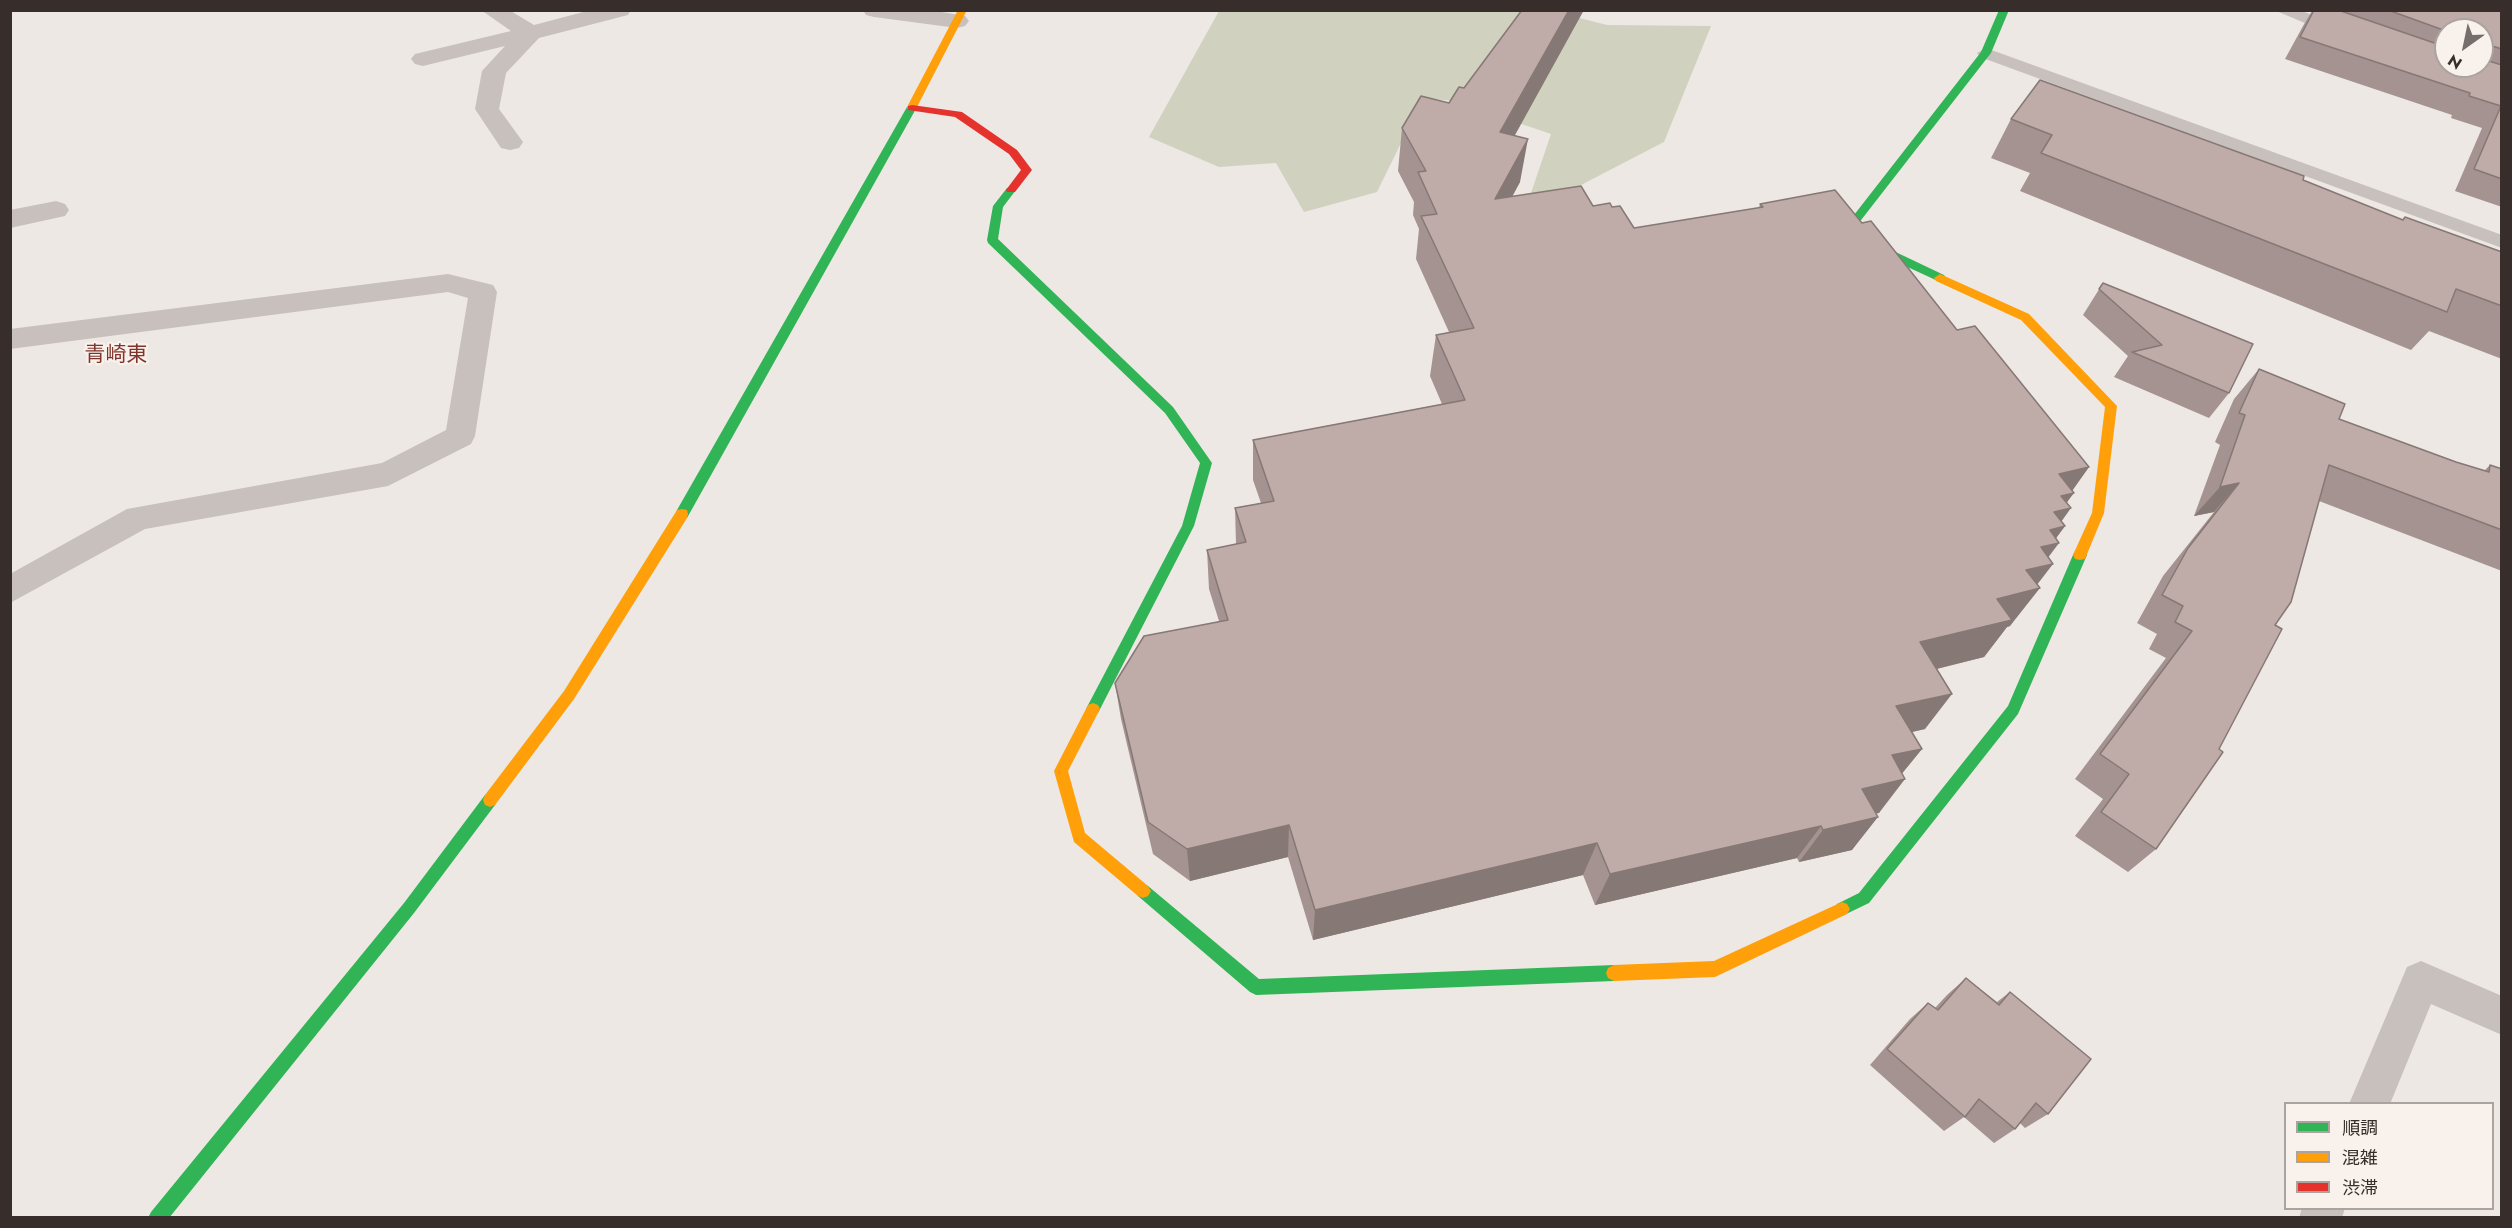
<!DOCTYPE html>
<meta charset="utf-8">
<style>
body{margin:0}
#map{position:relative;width:2512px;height:1228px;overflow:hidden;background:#ede8e4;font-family:Jost,"Noto Sans JP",sans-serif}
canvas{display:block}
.frame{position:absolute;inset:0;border:12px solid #372d2b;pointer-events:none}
.legend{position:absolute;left:2284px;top:1102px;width:210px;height:108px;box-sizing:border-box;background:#f9f1ec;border:2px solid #aba39f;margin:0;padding:8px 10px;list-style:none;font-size:18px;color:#372d2b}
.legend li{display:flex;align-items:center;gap:12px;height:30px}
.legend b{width:30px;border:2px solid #aba39f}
.north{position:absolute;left:2434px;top:18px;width:60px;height:60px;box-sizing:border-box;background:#f9f1ec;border:2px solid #aba39f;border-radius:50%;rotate:213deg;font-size:16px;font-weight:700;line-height:24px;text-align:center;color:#372d2b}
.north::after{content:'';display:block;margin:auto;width:21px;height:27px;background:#776e6c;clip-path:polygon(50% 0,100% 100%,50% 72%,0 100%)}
</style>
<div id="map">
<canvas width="2512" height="1228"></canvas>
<div class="frame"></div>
<ul class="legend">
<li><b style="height:8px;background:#30b455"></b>順調</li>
<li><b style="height:8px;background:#ff9f0a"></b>混雑</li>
<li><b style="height:8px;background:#e5322d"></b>渋滞</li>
</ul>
<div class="north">N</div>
</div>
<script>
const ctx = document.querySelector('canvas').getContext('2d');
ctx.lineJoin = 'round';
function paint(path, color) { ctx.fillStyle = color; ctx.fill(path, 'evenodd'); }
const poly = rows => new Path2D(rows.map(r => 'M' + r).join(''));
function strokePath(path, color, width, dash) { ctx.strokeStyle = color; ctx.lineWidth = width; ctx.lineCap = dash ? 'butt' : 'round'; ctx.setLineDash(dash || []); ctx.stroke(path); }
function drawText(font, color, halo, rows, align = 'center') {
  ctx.font = font + ' Jost,"Noto Sans JP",sans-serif'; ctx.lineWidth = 4.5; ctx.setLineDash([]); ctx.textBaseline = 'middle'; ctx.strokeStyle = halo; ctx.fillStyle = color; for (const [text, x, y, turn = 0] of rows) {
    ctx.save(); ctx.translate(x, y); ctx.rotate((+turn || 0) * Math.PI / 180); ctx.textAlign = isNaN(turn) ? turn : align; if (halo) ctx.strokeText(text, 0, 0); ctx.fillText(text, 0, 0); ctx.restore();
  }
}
paint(poly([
 [1548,10,1607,25,1711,26,1664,142,1550,201,1531,193,1551,134,1454,101,1423,98,1377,192,1304,212,1276,163,1219,167,1149,137,1219,11]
]), '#d0d1bf');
paint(poly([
 [2274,10,2299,10,2343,26,2346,30,2337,35,2331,34,2274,10],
 [1986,48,2502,235,2502,248,1980,57,1977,53,1986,48]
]), '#c7c0bc');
paint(poly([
 [481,10,509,10,534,25,591,10,631,10,628,15,539,38,506,73,499,109,523,142,519,148,510,150,501,148,475,109,482,71,505,46,423,66,415,64,411,59,415,54,511,31,481,10],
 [863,10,930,10,965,16,969,21,965,26,957,28,874,17,866,15,863,10],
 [56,201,65,204,69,210,65,216,10,228,10,210,56,201],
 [448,274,493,285,497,292,475,436,471,444,388,486,145,529,10,603,10,574,127,509,382,463,446,430,468,298,448,292,10,349,10,329,448,274],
 [2421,961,2502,996,2502,1035,2431,1004,2390,1104,2349,1104,2407,967,2421,961],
 [2302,1208,2345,1208,2342,1218,2299,1218,2302,1208]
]), '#c7c0bc');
paint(poly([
 [1999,10,2009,10,1991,53,1858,224,1883,246,1944,275,1946,278,1940,282,1875,252,1847,224,1981,52,1999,10],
 [912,104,917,107,687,518,677,518,676,514,677,510,907,107,912,104],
 [1011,187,1016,190,1003,207,998,239,1173,407,1212,463,1194,526,1098,713,1093,715,1088,713,1086,709,1182,526,1200,463,1165,413,988,243,987,240,993,206,1007,188,1011,187],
 [2080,550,2085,551,2087,555,2018,714,1869,903,1842,916,1837,914,1834,909,1837,904,1859,893,2008,706,2073,555,2075,551,2080,550],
 [490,793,495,795,497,800,495,805,414,913,169,1218,148,1218,151,1212,404,903,485,795,490,793],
 [1143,884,1148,886,1259,979,1614,965,1620,968,1622,973,1620,978,1614,981,1256,995,1250,992,1138,896,1135,891,1138,886,1143,884]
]), '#30b455');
paint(poly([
 [958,10,967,10,917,107,916,109,908,109,907,107,958,10],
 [1940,274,2029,314,2117,406,2104,513,2085,559,2080,560,2075,559,2073,555,2092,513,2105,407,2021,320,1936,281,1934,278,1940,274],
 [682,509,687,510,688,514,687,518,574,699,495,805,490,807,485,805,483,800,485,795,564,691,677,510,682,509],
 [1093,703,1098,705,1100,709,1068,771,1085,833,1148,886,1151,891,1148,896,1143,898,1138,896,1074,842,1054,771,1088,705,1093,703],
 [1842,902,1847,904,1850,909,1847,914,1715,977,1614,981,1608,978,1606,973,1608,968,1614,965,1714,961,1842,902]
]), '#ff9f0a');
paint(poly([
 [912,105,962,112,1017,150,1032,170,1015,192,1007,192,1006,190,1021,170,1009,154,955,117,908,110,908,106,912,105]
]), '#e5322d');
paint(poly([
 [2311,10,2502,10,2502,207,2455,191,2482,128,2451,118,2452,115,2285,59,2303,26,2312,11],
 [2446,30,2482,30,2482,66,2446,66],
 [1464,88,1515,136,1520,182,1512,197,1593,206,1612,207,1634,228,1759,208,1760,204,1862,223,1957,330,2089,467,2072,490,2067,503,2061,521,2065,526,2056,538,2037,584,2010,626,2007,627,1984,657,1937,669,1925,729,1912,732,1922,749,1902,773,1879,813,1876,813,1852,850,1799,862,1797,858,1595,905,1583,875,1313,940,1288,857,1190,881,1153,854,1121,719,1115,683,1219,621,1209,589,1207,550,1236,544,1235,508,1261,503,1253,480,1253,440,1442,404,1430,376,1436,335,1449,332,1416,259,1419,229,1413,215,1414,202,1398,171,1402,128,1449,103],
 [2011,119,2303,180,2403,220,2405,217,2502,252,2502,359,2429,331,2411,350,2020,191,2030,173,1991,158],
 [2103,283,2229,393,2209,418,2114,377,2128,356,2083,315],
 [2259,369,2339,419,2456,462,2484,471,2490,465,2502,469,2502,571,2319,501,2275,625,2156,849,2128,872,2075,836,2103,799,2075,779,2166,658,2149,649,2157,634,2137,623,2163,576,2214,512,2194,516,2220,445,2215,442,2234,399],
 [1966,978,1997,1002,2010,992,2048,1114,2025,1128,2020,1123,2015,1129,1994,1143,1964,1117,1944,1131,1870,1065,1910,1019,1928,1003,1935,1008,1947,995]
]), '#a49390');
paint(poly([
 [1569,10,1584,10,1493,175,1500,132],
 [1528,139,1520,182,1487,242,1495,199],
 [2089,467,2070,494,2074,493,2061,510,2071,508,2056,529,2065,526,2051,545,2059,543,2041,567,2053,564,2033,590,2040,588,2010,626,2007,627,1984,657,1895,679,1920,642,2059,474],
 [2239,483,2214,512,2194,516,2220,487],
 [1952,694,1925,729,1871,741,1896,706],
 [1922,749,1896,781,1905,779,1879,813,1837,822,1862,789,1892,755],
 [1878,817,1852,850,1799,862,1823,830],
 [1289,825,1288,857,1190,881,1187,849],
 [1821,826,1797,858,1595,905,1610,874],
 [1597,843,1583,875,1313,940,1315,910]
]), '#867875');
const building = poly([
 [1522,10,1569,10,1500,132,1528,139,1495,199,1581,186,1593,206,1610,203,1612,207,1620,206,1634,228,1763,207,1760,204,1835,190,1862,223,1871,221,1957,330,1975,326,2089,467,2059,474,2074,493,2061,496,2071,508,2054,512,2065,526,2050,530,2059,543,2041,547,2053,564,2026,570,2040,588,1997,599,2012,620,1920,642,1952,694,1896,706,1922,749,1892,755,1905,779,1862,789,1878,817,1823,830,1821,826,1610,874,1597,843,1315,910,1289,825,1187,849,1148,822,1115,683,1144,636,1228,620,1207,550,1246,542,1235,508,1274,501,1253,440,1465,400,1436,335,1474,328,1421,216,1437,214,1418,172,1426,171,1402,128,1421,96,1449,103,1459,87,1464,88,1522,10],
 [2314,10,2338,10,2446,47,2446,66,2482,66,2482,59,2502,65,2502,179,2474,169,2501,106,2469,96,2470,93,2300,37,2314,10],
 [2388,10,2502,10,2502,49,2482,43,2482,30,2446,31,2388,10],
 [2040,80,2304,176,2303,180,2403,220,2405,217,2502,252,2502,306,2456,289,2447,312,2041,153,2052,135,2011,119,2040,80],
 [2103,283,2253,344,2229,393,2132,352,2162,345,2099,289,2103,283],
 [2259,369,2345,404,2339,419,2456,462,2489,472,2490,465,2502,469,2502,530,2329,465,2291,602,2275,625,2282,629,2219,749,2223,752,2156,849,2101,812,2129,774,2100,754,2192,631,2175,622,2183,606,2162,595,2188,548,2239,483,2220,487,2245,415,2239,413,2259,369],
 [1966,978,1999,1005,2010,992,2091,1059,2048,1114,2036,1103,2015,1129,1979,1099,1965,1117,1887,1049,1928,1003,1938,1010,1966,978]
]);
paint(building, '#bfaba7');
strokePath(building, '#867875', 1.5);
drawText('21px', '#80342a', '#f9f1ec', [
 ["青崎東",116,356]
]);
</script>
